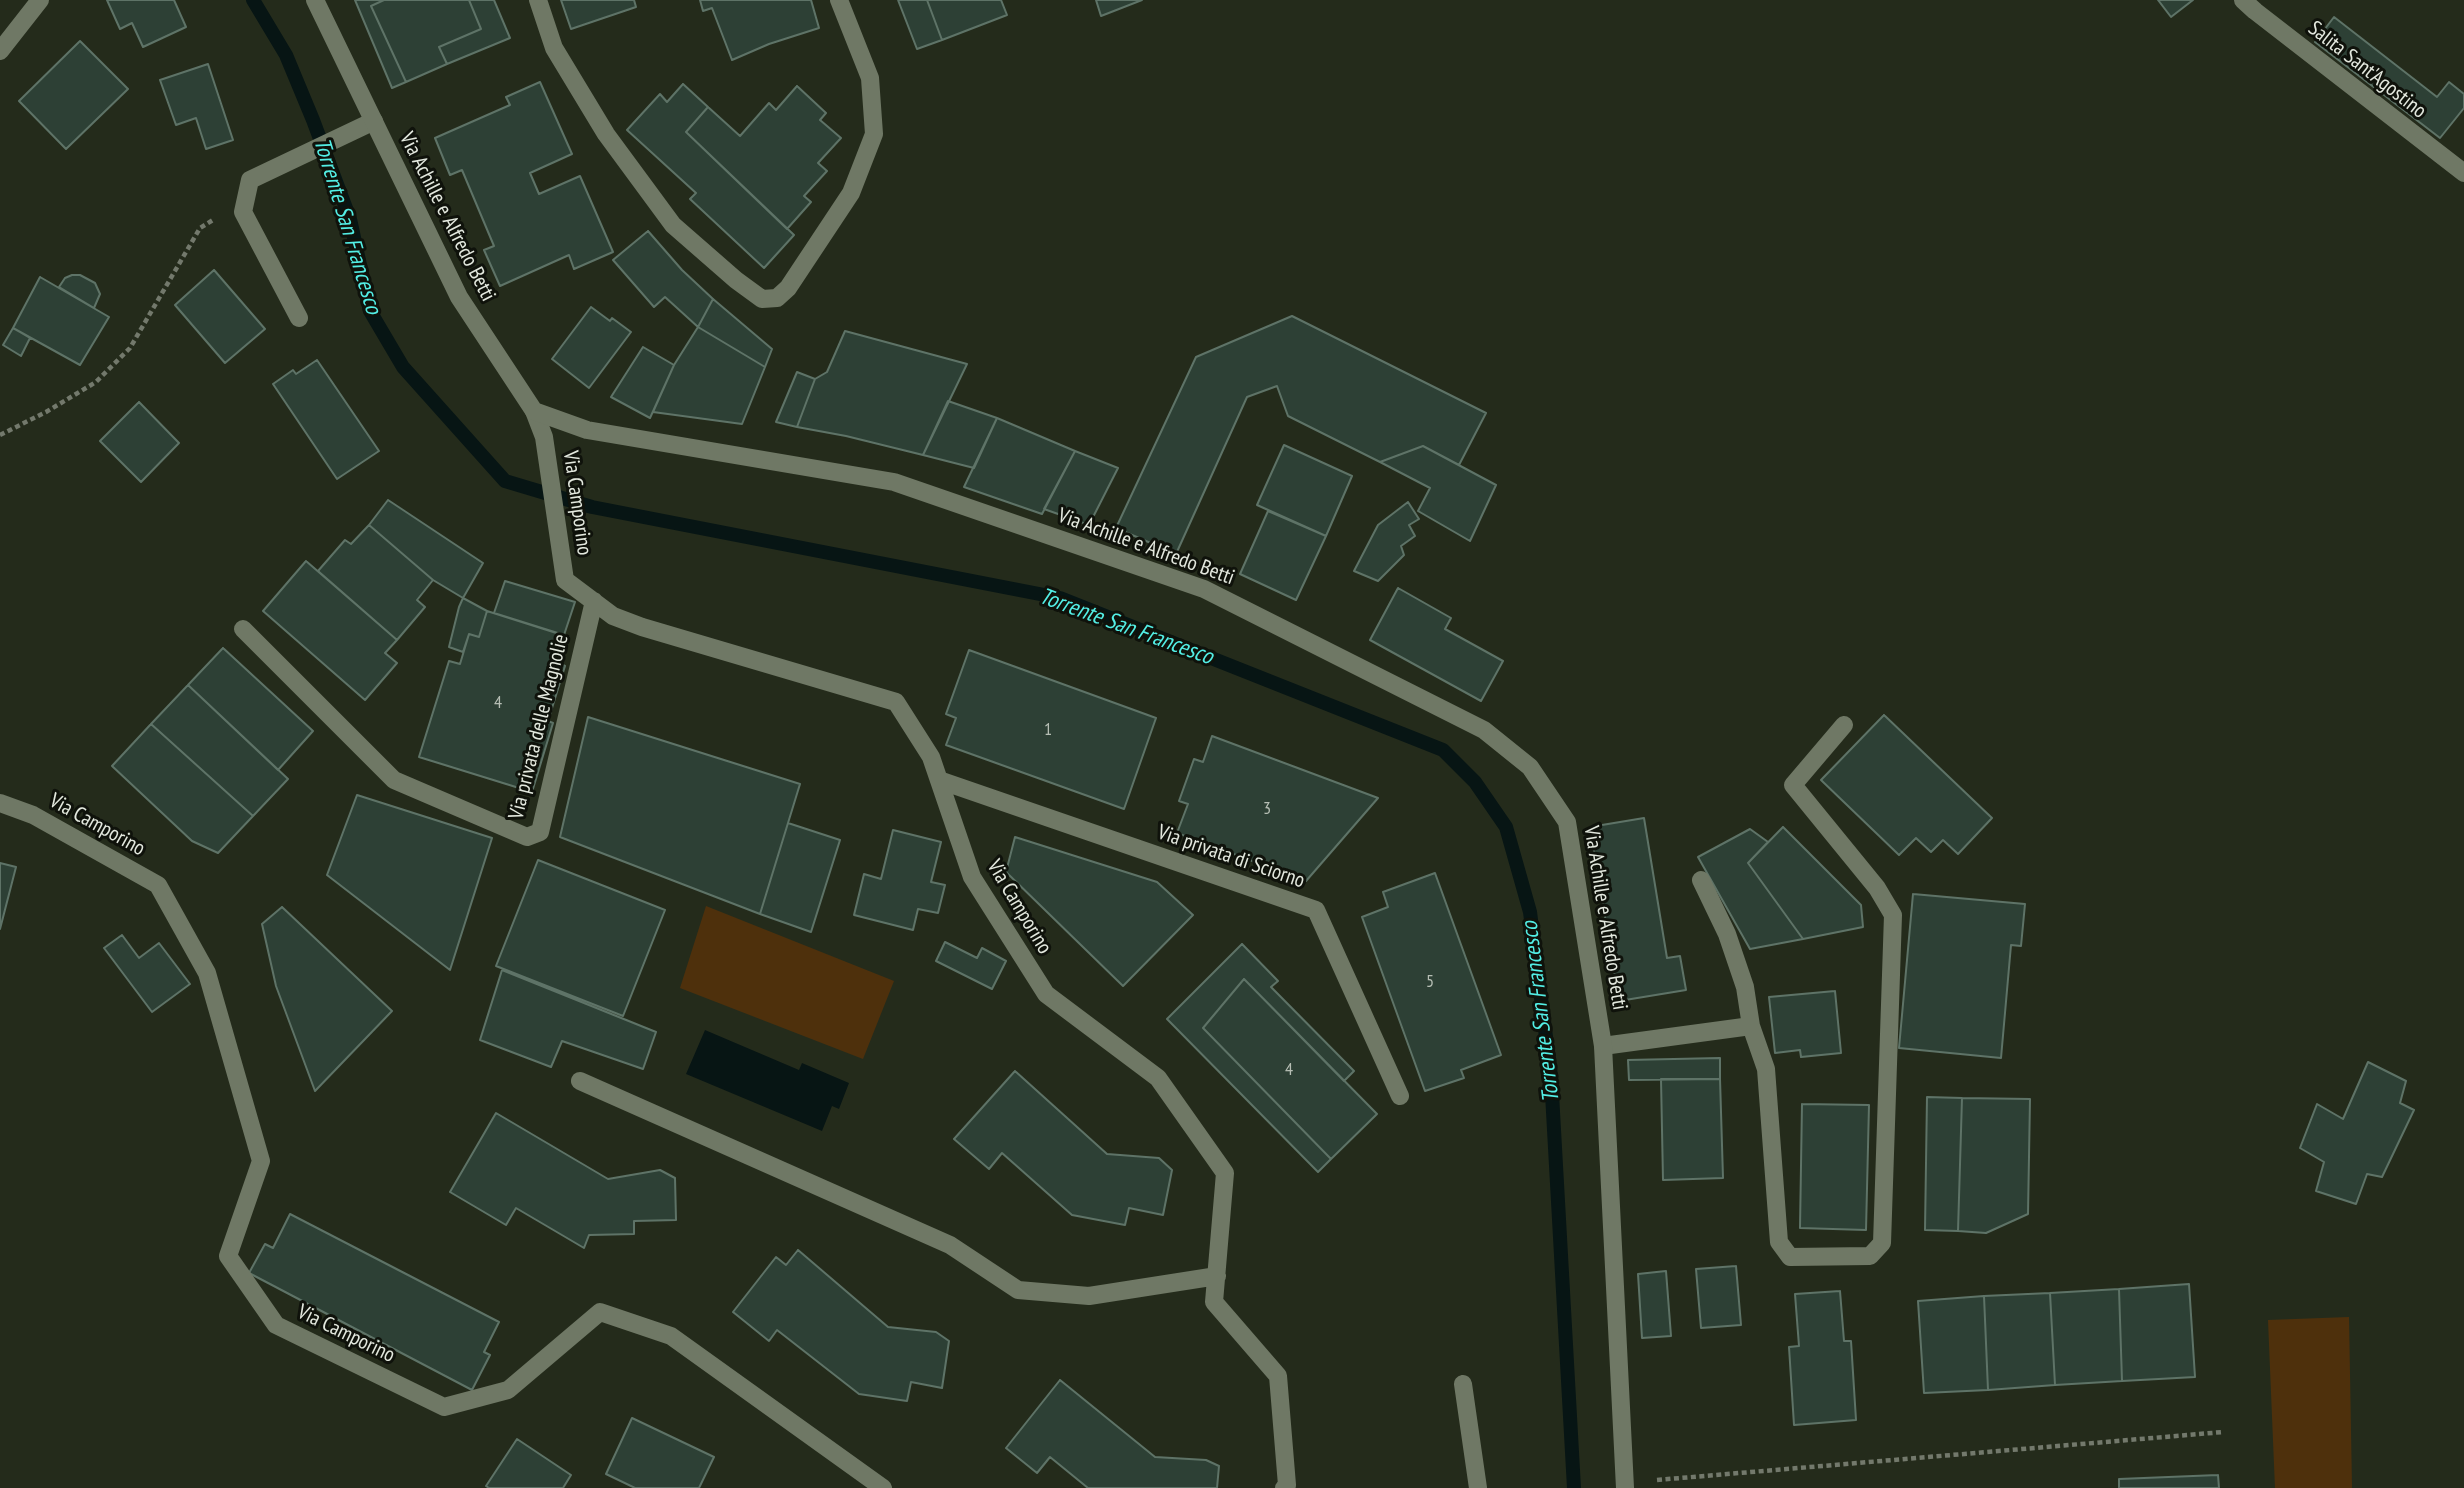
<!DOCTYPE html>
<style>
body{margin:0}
canvas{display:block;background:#242b1b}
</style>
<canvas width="2464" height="1488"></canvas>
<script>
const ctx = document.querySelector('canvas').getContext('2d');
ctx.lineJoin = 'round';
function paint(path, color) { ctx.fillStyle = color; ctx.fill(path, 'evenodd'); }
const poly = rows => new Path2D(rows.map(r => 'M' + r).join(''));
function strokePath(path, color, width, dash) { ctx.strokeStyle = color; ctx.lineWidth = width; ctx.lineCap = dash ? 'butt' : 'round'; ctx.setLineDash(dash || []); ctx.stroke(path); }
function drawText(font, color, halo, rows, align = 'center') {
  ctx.font = font + ' "PT Sans Narrow",sans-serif'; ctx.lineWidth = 6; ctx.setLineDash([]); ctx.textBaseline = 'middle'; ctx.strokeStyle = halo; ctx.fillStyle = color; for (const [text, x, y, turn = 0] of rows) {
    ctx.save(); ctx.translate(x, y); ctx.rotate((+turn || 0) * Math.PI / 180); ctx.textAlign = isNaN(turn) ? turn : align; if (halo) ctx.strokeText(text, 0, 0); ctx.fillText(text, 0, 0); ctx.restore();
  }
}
paint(poly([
 [706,906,894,981,863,1059,680,988],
 [2349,1317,2352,1488,2275,1488,2268,1320]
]), '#4e300c');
paint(poly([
 [705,1030,799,1070,802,1063,849,1083,839,1109,832,1106,822,1131,686,1074]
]), '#071514');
strokePath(poly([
 [253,0,286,55,313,120,350,219,370,311,403,367,505,481,592,507,1060,598,1443,750,1475,782,1506,827,1530,912,1551,1076,1574,1488]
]), '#071514', 14);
const building = poly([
 [107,0,174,0,186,27,143,47,132,23,120,29,107,0],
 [355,0,384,0,371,6,406,82,392,88,355,0],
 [384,0,469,0,481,29,439,47,447,64,406,82,371,6,384,0],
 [469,0,494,0,510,38,447,64,439,47,481,29,469,0],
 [561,0,634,0,636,7,571,29,561,0],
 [700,0,811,0,819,28,769,44,732,60,712,8,703,11,700,0],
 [898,0,927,0,942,40,917,49,898,0],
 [927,0,1001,0,1007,15,942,40,927,0],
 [1096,0,1142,0,1101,16,1096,0],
 [2158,0,2193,0,2171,17,2158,0],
 [2334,17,2437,97,2449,82,2464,94,2464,108,2440,138,2315,42,2334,17],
 [80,41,128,89,66,149,19,101,80,41],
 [208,64,233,140,206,149,196,118,176,125,160,80,208,64],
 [540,82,572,154,530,173,539,194,580,176,613,252,574,269,569,255,500,286,484,250,494,246,462,170,450,175,435,138,510,105,506,97,540,82],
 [683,84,708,107,686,132,794,235,764,268,690,199,696,193,627,130,660,94,667,102,683,84],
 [797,86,826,113,820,120,841,138,818,163,827,171,804,196,811,202,787,229,686,132,708,107,740,136,769,103,776,110,797,86],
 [648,231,682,270,713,299,698,327,665,297,654,307,613,260,648,231],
 [214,270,265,329,225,363,175,305,214,270],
 [72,275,80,275,95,283,100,294,94,308,59,287,65,278,72,275],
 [40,277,109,317,80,365,13,328,40,277],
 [713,299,772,349,765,367,698,327,713,299],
 [591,307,610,321,612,318,631,332,589,388,552,359,591,307],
 [1292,316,1486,413,1459,465,1423,446,1380,462,1288,416,1277,386,1247,397,1176,554,1116,528,1196,357,1292,316],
 [698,327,765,367,742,424,653,412,674,365,698,327],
 [13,328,30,338,21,356,3,345,13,328],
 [845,331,967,364,923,455,846,436,797,427,815,379,827,372,845,331],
 [643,347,674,365,650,418,611,397,643,347],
 [317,360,379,451,337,479,273,384,293,370,296,374,317,360],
 [797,372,815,379,797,427,776,422,797,372],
 [948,401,997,418,974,468,923,455,948,401],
 [139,402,179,443,141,482,100,441,139,402],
 [997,418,1075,451,1042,514,964,487,997,418],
 [1284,445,1352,476,1326,536,1257,505,1284,445],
 [1423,446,1496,485,1470,541,1418,511,1430,488,1380,462,1423,446],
 [1075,451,1118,468,1089,525,1044,509,1075,451],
 [388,500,483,563,463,598,433,580,369,525,388,500],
 [1408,502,1419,519,1409,525,1415,536,1401,546,1404,555,1378,581,1354,571,1378,525,1408,502],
 [1268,511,1326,536,1296,600,1240,574,1268,511],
 [369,525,433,580,417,600,425,607,397,640,318,571,345,540,351,544,369,525],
 [306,561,397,640,385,653,397,663,365,700,263,611,306,561],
 [505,581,575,602,564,635,494,613,505,581],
 [1398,588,1451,618,1445,629,1503,661,1481,701,1370,640,1398,588],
 [463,598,487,611,479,637,469,634,463,652,449,647,459,607,463,598],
 [487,611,569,637,561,664,565,666,548,721,553,723,532,792,419,757,449,661,460,664,469,634,479,637,487,611],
 [223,648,313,731,278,770,188,685,223,648],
 [969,650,1156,718,1124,809,946,745,956,718,946,714,969,650],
 [188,685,288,779,253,816,151,724,188,685],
 [1884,715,1992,818,1958,854,1943,840,1931,852,1916,838,1899,855,1821,780,1884,715],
 [588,717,800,784,760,914,560,837,588,717],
 [151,724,253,816,218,853,192,841,112,766,151,724],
 [1212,736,1378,798,1306,881,1177,833,1188,804,1179,801,1194,759,1203,762,1212,736],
 [357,795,492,838,450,970,327,875,357,795],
 [1644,818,1667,958,1680,956,1686,990,1619,1001,1590,827,1644,818],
 [788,823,840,840,811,932,760,914,788,823],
 [1783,827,1861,905,1863,927,1803,939,1748,863,1783,827],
 [1750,829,1768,842,1748,863,1803,939,1750,949,1698,857,1750,829],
 [893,830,941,842,931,882,945,885,938,913,918,909,913,930,854,915,864,874,881,879,893,830],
 [1015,837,1157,882,1193,915,1123,986,1006,872,1015,837],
 [538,860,665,910,623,1016,496,966,538,860],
 [0,863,16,867,0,929,0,863],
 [1435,873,1501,1055,1461,1070,1464,1078,1425,1091,1362,917,1388,907,1383,892,1435,873],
 [1913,894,2025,904,2021,946,2011,945,2001,1058,1899,1048,1913,894],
 [282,907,392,1011,315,1091,276,986,262,924,282,907],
 [122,935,139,958,159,943,190,984,152,1012,104,948,122,935],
 [945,942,977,958,982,948,1006,961,992,989,936,961,945,942],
 [1242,944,1278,981,1271,987,1354,1071,1344,1081,1244,979,1203,1028,1331,1159,1318,1172,1167,1019,1242,944],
 [502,970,656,1032,643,1069,562,1041,551,1067,480,1040,502,970],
 [1244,979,1377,1114,1331,1159,1203,1028,1244,979],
 [1835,991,1841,1053,1801,1057,1800,1050,1775,1053,1769,997,1835,991],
 [1720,1058,1720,1079,1629,1080,1628,1060,1720,1058],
 [2368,1062,2406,1081,2400,1103,2414,1110,2382,1177,2367,1174,2356,1204,2316,1191,2324,1162,2300,1148,2317,1104,2343,1119,2368,1062],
 [1015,1071,1107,1154,1159,1158,1172,1170,1163,1215,1129,1208,1125,1225,1072,1215,1002,1153,989,1169,954,1139,1015,1071],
 [1661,1079,1720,1079,1723,1178,1663,1180,1661,1079],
 [1927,1097,1962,1098,1958,1231,1925,1230,1927,1097],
 [1962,1098,2030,1099,2028,1214,1986,1233,1958,1231,1962,1098],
 [1802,1104,1869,1105,1866,1230,1800,1228,1802,1104],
 [496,1113,608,1179,660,1170,675,1178,676,1220,634,1221,634,1234,589,1235,584,1248,516,1208,506,1225,450,1192,496,1113],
 [290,1214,499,1322,484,1352,490,1355,472,1390,249,1273,265,1244,273,1248,290,1214],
 [798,1250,888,1327,936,1332,949,1341,942,1388,911,1382,907,1401,859,1394,777,1330,769,1341,733,1312,776,1257,786,1265,798,1250],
 [1736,1266,1741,1325,1701,1328,1696,1269,1736,1266],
 [1666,1271,1671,1336,1642,1338,1638,1274,1666,1271],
 [2189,1284,2195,1377,2122,1381,2119,1289,2189,1284],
 [2119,1289,2122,1381,2055,1385,2050,1293,2119,1289],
 [1840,1291,1844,1341,1851,1341,1856,1420,1794,1425,1789,1347,1799,1346,1795,1294,1840,1291],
 [2050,1293,2055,1385,1988,1390,1984,1296,2050,1293],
 [1984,1296,1988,1390,1924,1393,1918,1301,1984,1296],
 [1060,1380,1155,1457,1206,1460,1219,1466,1217,1488,1088,1488,1050,1457,1037,1473,1006,1448,1060,1380],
 [632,1418,714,1457,699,1488,635,1488,606,1474,632,1418],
 [517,1439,571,1475,563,1488,489,1488,486,1486,517,1439],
 [2218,1475,2219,1488,2119,1488,2119,1479,2218,1475]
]);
paint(building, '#2d4035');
strokePath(building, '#5e7367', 2);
strokePath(poly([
 [0,435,46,412,96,382,130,348,200,228,213,220],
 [1657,1480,2223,1432]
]), '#73796c', 4.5, [5, 3.5]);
strokePath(poly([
 [1463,1384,1478,1488]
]), '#6f7865', 18);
strokePath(poly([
 [538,0,554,48,606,134,673,225,736,280,762,299,777,298,788,288,851,193,874,134,870,78,839,0],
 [2243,0,2255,11,2464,173],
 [0,51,40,0],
 [299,318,243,212,250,180,374,121],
 [534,411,544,437,565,580,613,616,642,627,896,702,931,757,972,877,1046,994,1158,1078,1225,1173,1214,1302,1278,1376,1287,1485,1284,1488],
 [243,629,394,780,527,837,540,832,594,601],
 [939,780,1316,910,1400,1096],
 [0,803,33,815,158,885,207,973,261,1161,228,1256,276,1325,444,1407,508,1390,600,1312,671,1336,883,1488],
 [1701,880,1727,934,1745,987,1751,1026],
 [1603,1046,1751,1026,1766,1069,1779,1242,1790,1257,1870,1256,1882,1243,1893,915,1877,888,1793,785,1844,725],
 [580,1081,950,1245,1018,1290,1089,1296,1217,1276]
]), '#6f7865', 18);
strokePath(poly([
 [315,0,459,297,534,411,587,430,894,482,1204,589,1484,730,1530,767,1567,822,1603,1046,1625,1488]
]), '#6f7865', 18);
drawText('18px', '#b6beb4', null, [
 ["4",498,703],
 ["1",1048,730],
 ["3",1267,809],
 ["5",1430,982],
 ["4",1289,1070]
]);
drawText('21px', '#e3e8de', '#0f120b', [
 ["Salita Sant'Agostino",2367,70,38],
 ["Via Achille e Alfredo Betti",447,217,63],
 ["Via Camporino",577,503,82],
 ["Via Achille e Alfredo Betti",1146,547,20],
 ["Via privata delle Magnolie",539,727,-76],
 ["Via Camporino",97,825,29],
 ["Via privata di Sciorno",1231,857,19],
 ["Via Camporino",1019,907,59],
 ["Via Achille e Alfredo Betti",1605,918,81],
 ["Via Camporino",346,1334,26]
]);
drawText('italic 23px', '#53eee5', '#0f120b', [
 ["Torrente San Francesco",347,226,73],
 ["Torrente San Francesco",1126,627,20],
 ["Torrente San Francesco",1541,1012,-97]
]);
</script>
